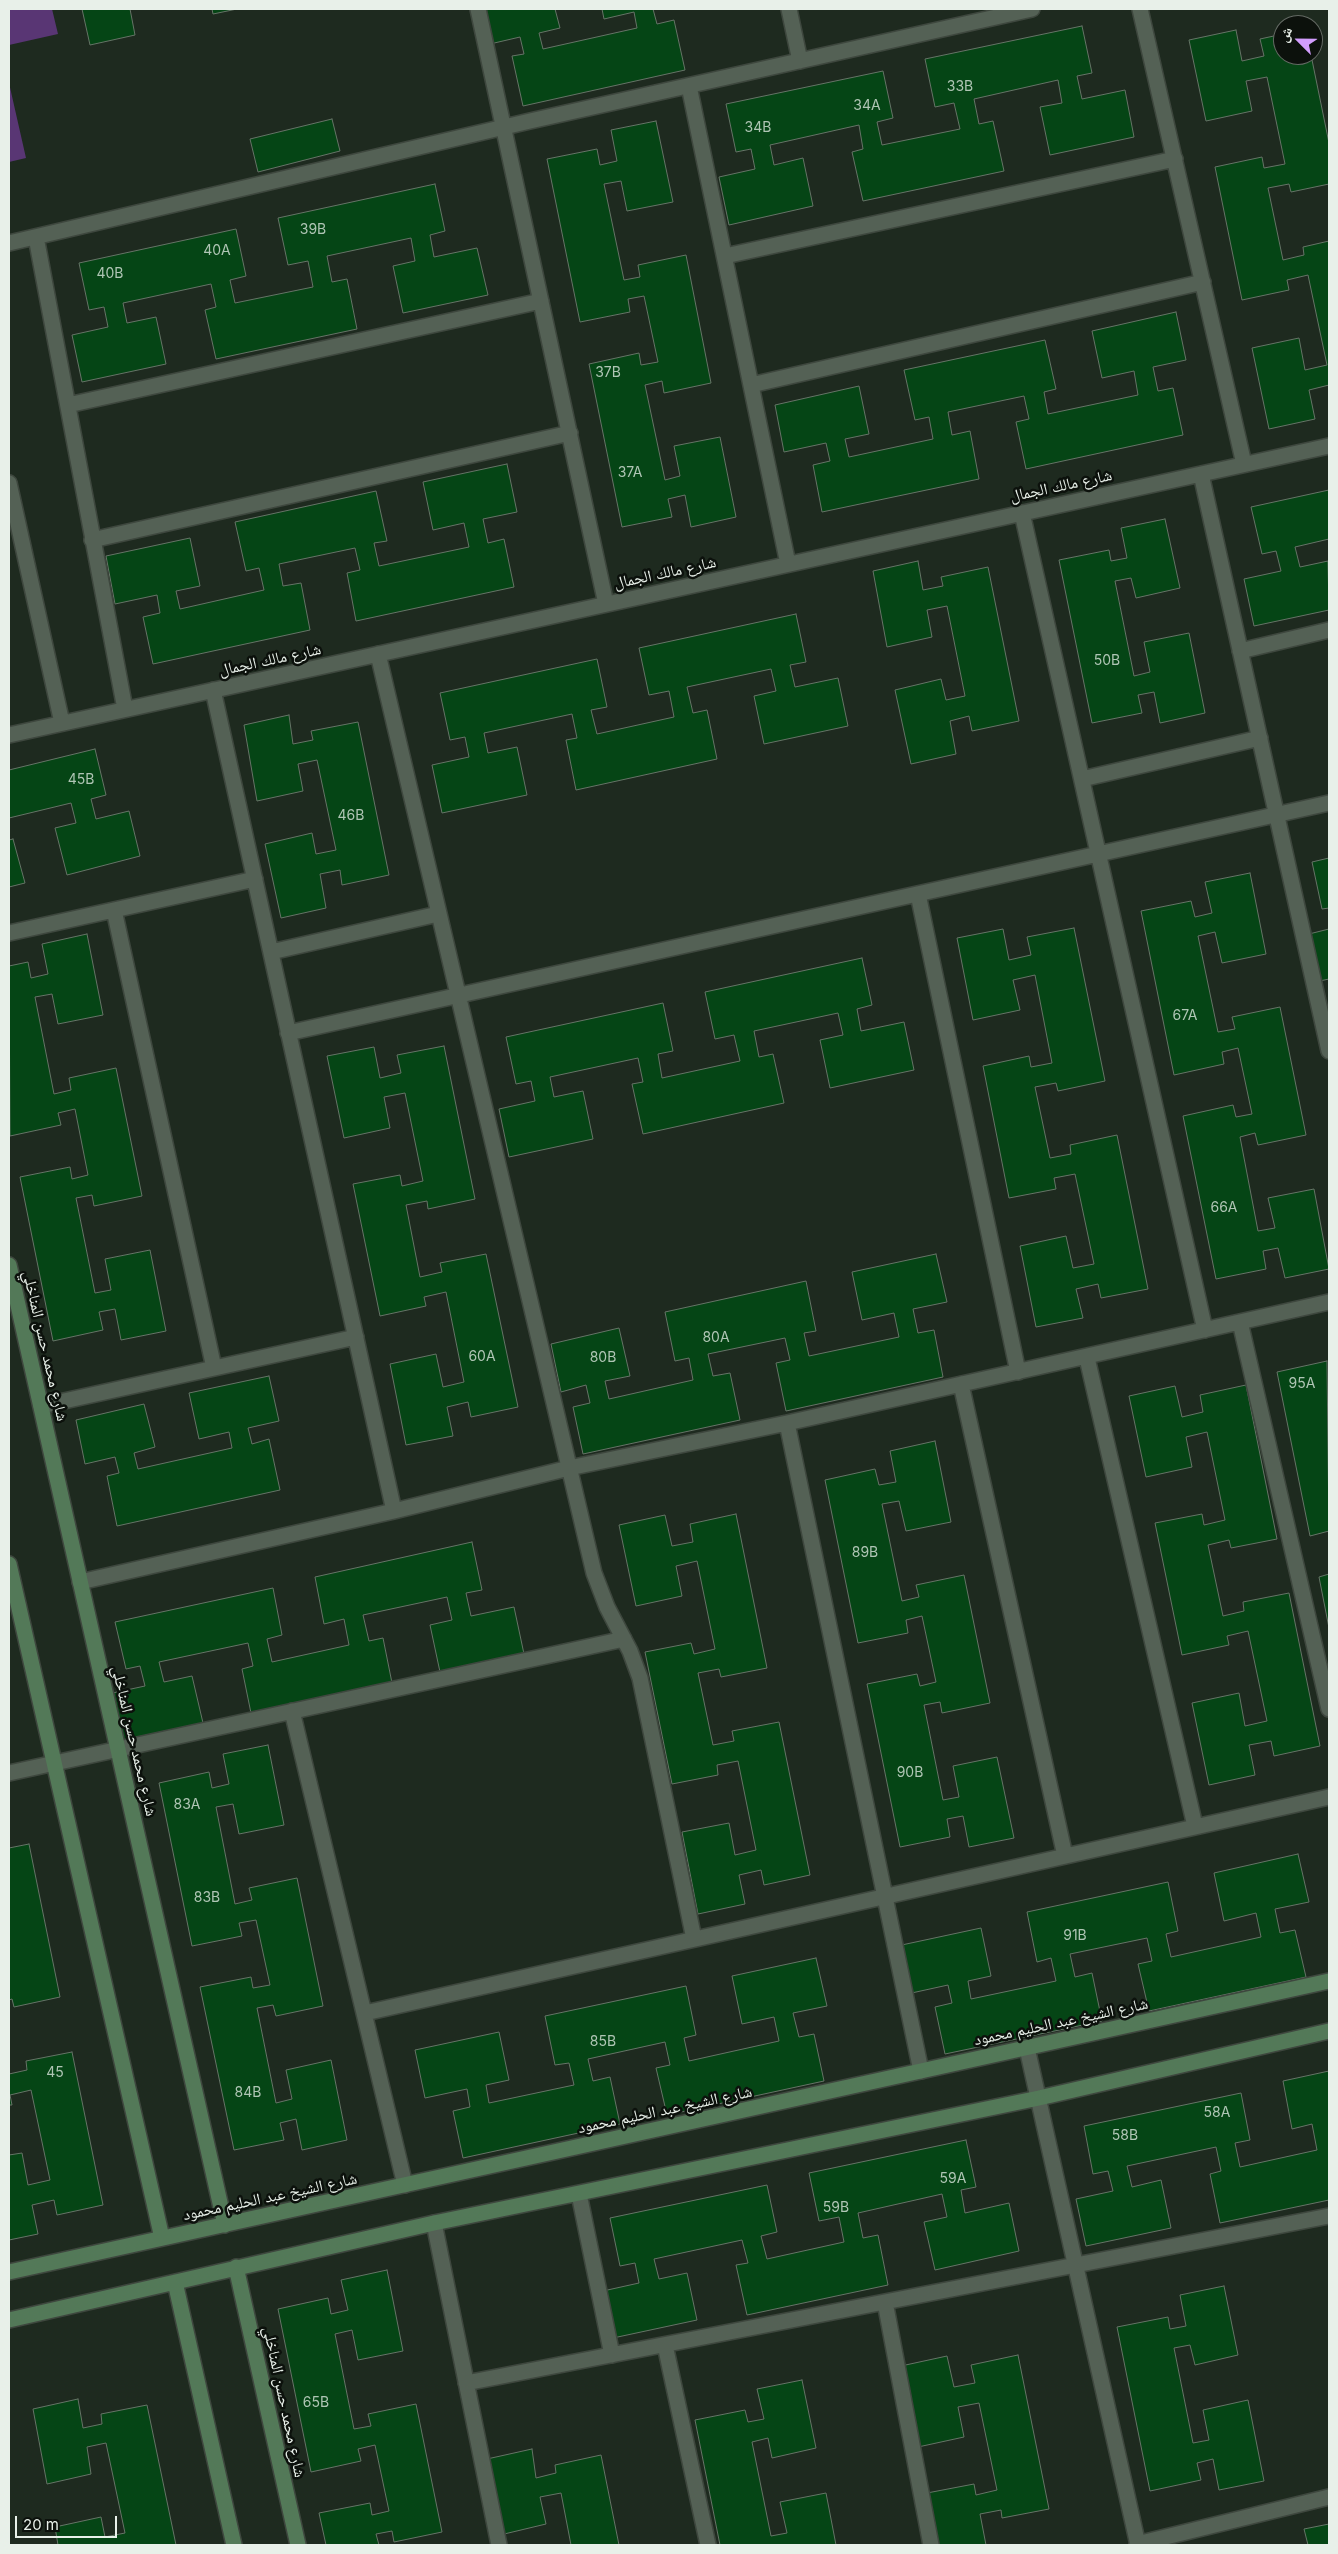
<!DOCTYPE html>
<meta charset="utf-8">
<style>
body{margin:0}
#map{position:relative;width:1338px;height:2554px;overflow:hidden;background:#1e2a1f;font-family:Inter,"Noto Naskh Arabic",sans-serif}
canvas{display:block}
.frame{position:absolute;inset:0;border:10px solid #e8f0e9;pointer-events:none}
.north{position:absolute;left:1273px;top:15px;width:50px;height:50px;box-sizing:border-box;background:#0c110c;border:1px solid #646a64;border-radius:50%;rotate:293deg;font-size:14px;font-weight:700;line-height:20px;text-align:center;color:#e8f0e9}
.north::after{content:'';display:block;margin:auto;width:18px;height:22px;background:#d29dfd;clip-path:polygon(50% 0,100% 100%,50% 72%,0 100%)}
.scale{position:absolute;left:15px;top:2516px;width:102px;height:22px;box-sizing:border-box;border:2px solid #e8f0e9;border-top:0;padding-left:6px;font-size:15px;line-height:18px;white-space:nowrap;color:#e8f0e9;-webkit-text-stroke:4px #0c110c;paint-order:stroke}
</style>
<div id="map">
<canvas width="1338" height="2554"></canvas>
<div class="frame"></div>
<div class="north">ش</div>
<div class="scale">20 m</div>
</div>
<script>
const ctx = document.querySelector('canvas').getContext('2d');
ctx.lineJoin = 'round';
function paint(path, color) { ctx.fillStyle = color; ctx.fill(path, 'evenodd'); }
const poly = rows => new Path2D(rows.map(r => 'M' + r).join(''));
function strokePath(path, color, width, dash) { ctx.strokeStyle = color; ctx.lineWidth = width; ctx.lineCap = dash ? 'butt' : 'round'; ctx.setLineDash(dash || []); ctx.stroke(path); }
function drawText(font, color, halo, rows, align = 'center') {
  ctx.font = font + ' Inter,"Noto Naskh Arabic",sans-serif'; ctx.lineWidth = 5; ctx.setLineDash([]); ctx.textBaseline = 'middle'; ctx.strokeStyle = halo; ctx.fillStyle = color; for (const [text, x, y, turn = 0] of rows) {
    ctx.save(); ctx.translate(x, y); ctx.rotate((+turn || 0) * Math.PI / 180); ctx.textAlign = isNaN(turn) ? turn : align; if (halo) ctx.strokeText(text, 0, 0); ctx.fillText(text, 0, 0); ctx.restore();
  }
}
paint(poly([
 [9,9,52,9,58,34,9,45],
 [9,83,26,158,9,162]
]), '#593674');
const building = poly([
 [82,9,130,9,135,35,90,45,82,9],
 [212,9,237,9,213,14,212,9],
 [483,9,555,9,560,28,539,33,543,49,637,28,634,12,604,19,602,9,653,9,657,24,674,20,685,70,523,106,512,56,524,54,520,37,490,44,483,9],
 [1082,26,1092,73,1077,76,1082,99,1125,90,1134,137,1050,155,1040,107,1062,103,1058,80,974,99,979,124,993,121,1004,171,863,201,852,152,863,149,859,125,770,145,774,165,803,158,813,206,729,225,719,177,755,169,751,149,736,152,726,104,883,71,893,118,877,122,882,145,960,129,954,103,935,107,925,59,1082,26],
 [1236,30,1242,61,1264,56,1260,39,1283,34,1283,55,1311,55,1329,143,1329,184,1291,192,1289,184,1268,188,1283,260,1304,255,1303,247,1329,241,1329,385,1309,390,1315,419,1269,429,1252,348,1299,338,1305,370,1327,365,1308,275,1287,280,1289,290,1242,300,1215,167,1262,157,1264,168,1285,164,1267,77,1246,81,1252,111,1206,121,1189,40,1236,30],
 [332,119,340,151,258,172,250,139,332,119],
 [656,121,673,202,627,211,621,181,604,184,624,280,640,277,638,265,686,255,711,383,664,393,662,381,645,385,665,480,680,476,674,446,720,437,736,517,691,527,685,495,668,499,672,517,622,527,589,364,639,353,641,365,658,362,644,296,628,299,630,312,580,322,547,159,597,149,600,165,617,161,611,130,656,121],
 [435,184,445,231,430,235,434,257,477,248,488,295,403,313,393,266,415,261,411,238,327,256,332,282,347,279,357,329,216,359,205,310,216,307,211,284,123,303,127,323,156,317,166,364,82,382,72,335,108,327,104,307,89,310,79,263,236,229,246,276,230,280,235,303,313,287,308,261,288,265,278,218,435,184],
 [1176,312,1186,360,1153,367,1158,391,1173,388,1183,435,1026,469,1016,422,1029,419,1024,396,948,412,952,435,970,431,979,479,822,512,813,465,830,461,826,443,784,452,775,405,859,386,869,434,845,439,849,457,933,439,929,417,915,420,904,370,1045,340,1056,389,1044,392,1048,414,1138,395,1134,371,1102,378,1092,331,1176,312],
 [507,464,517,512,483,519,488,543,504,539,514,587,356,621,347,573,360,570,355,548,279,564,283,586,301,583,310,630,153,664,143,617,160,613,157,595,115,604,106,556,190,538,200,586,176,591,180,609,264,590,259,568,246,571,235,522,376,491,387,541,374,543,379,566,469,547,464,523,433,530,423,482,507,464],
 [1329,490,1329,539,1295,547,1300,567,1328,561,1329,610,1254,626,1244,579,1281,571,1276,551,1262,554,1251,507,1329,490],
 [1165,519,1180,588,1136,598,1131,578,1115,581,1134,676,1150,672,1144,642,1189,633,1205,713,1160,723,1154,692,1138,695,1142,713,1092,723,1059,560,1109,550,1111,561,1127,558,1121,528,1165,519],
 [918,561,923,590,943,586,941,577,988,567,1019,721,972,731,969,716,950,721,956,754,911,764,895,690,941,679,946,700,965,696,947,606,927,610,932,637,887,647,873,571,918,561],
 [796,614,806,662,790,665,795,687,838,678,848,726,764,744,754,696,776,691,771,669,687,687,693,713,707,710,717,759,576,790,566,740,577,738,572,714,484,733,488,753,517,747,527,795,442,813,432,765,469,757,465,737,450,740,440,693,597,659,607,707,591,710,597,734,674,717,669,691,649,695,639,648,796,614],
 [289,715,293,744,313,740,311,731,358,722,389,875,342,885,340,870,320,874,326,908,281,918,265,844,312,833,316,854,336,850,317,760,298,764,303,791,257,801,244,725,289,715],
 [95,749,106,795,91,799,96,819,129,811,140,856,67,875,55,828,76,823,71,803,9,818,9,770,95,749],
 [13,839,25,883,9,887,9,840,13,839],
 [1329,858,1329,908,1322,909,1312,862,1329,858],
 [1250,873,1266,954,1222,963,1215,932,1198,936,1218,1032,1235,1029,1232,1017,1280,1007,1306,1135,1258,1145,1255,1133,1240,1137,1258,1231,1275,1228,1268,1198,1314,1189,1329,1269,1285,1278,1278,1248,1263,1251,1266,1269,1216,1279,1183,1116,1233,1105,1236,1117,1252,1114,1238,1048,1222,1052,1224,1064,1174,1075,1141,911,1191,901,1195,917,1212,913,1205,882,1250,873],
 [1074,928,1105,1081,1058,1091,1056,1083,1035,1087,1050,1158,1071,1154,1070,1145,1117,1135,1148,1289,1101,1298,1098,1284,1076,1289,1083,1318,1036,1327,1020,1246,1066,1236,1073,1268,1094,1264,1075,1174,1054,1178,1056,1189,1009,1198,983,1066,1029,1056,1031,1067,1052,1063,1035,975,1013,980,1020,1010,973,1020,957,938,1003,929,1009,960,1031,955,1027,937,1074,928],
 [1329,929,1329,979,1315,982,1305,935,1329,929],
 [87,934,103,1015,58,1024,52,994,35,997,54,1094,71,1090,69,1078,116,1068,142,1196,94,1206,92,1195,76,1198,95,1293,111,1290,105,1259,150,1250,166,1331,121,1340,115,1309,99,1312,103,1330,53,1341,20,1177,70,1167,72,1179,88,1175,75,1109,58,1113,61,1125,10,1136,9,966,28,962,31,978,48,974,42,944,87,934],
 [862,958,872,1005,857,1009,861,1031,904,1022,914,1070,830,1088,820,1040,843,1035,838,1013,754,1031,759,1057,773,1054,784,1103,643,1134,632,1084,643,1082,638,1058,550,1077,554,1097,583,1091,593,1139,509,1157,499,1109,535,1101,531,1081,516,1084,506,1037,663,1003,673,1051,658,1054,662,1078,740,1061,734,1035,715,1039,705,992,862,958],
 [444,1046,475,1199,428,1209,427,1201,406,1205,420,1277,442,1272,440,1263,486,1254,518,1407,471,1417,468,1402,447,1407,453,1436,406,1445,390,1364,436,1354,443,1387,464,1382,446,1292,424,1297,426,1306,380,1316,353,1184,400,1175,402,1186,423,1181,405,1093,384,1097,390,1128,344,1138,327,1056,374,1047,380,1078,401,1073,397,1055,444,1046],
 [936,1254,947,1302,913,1309,918,1333,934,1330,943,1377,786,1411,776,1363,790,1360,785,1338,708,1354,713,1376,730,1373,740,1420,583,1454,573,1407,590,1403,586,1385,561,1392,551,1344,619,1328,630,1376,605,1381,609,1399,693,1380,689,1358,675,1361,665,1312,806,1281,816,1331,804,1333,809,1356,899,1337,894,1313,862,1320,852,1272,936,1254],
 [1327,1361,1329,1531,1310,1536,1277,1372,1327,1361],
 [269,1376,279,1421,248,1428,252,1444,269,1439,280,1490,117,1526,107,1476,119,1473,115,1457,85,1464,76,1420,144,1404,155,1447,134,1453,138,1469,232,1448,229,1432,199,1439,189,1393,269,1376],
 [1246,1385,1277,1539,1231,1548,1229,1540,1208,1545,1223,1616,1244,1611,1243,1602,1289,1593,1320,1746,1274,1756,1271,1741,1249,1745,1255,1775,1209,1785,1192,1703,1239,1693,1245,1726,1267,1721,1248,1631,1227,1636,1229,1645,1182,1655,1155,1523,1202,1514,1204,1525,1225,1520,1207,1432,1186,1437,1192,1467,1146,1477,1129,1396,1175,1386,1182,1417,1203,1412,1200,1395,1246,1385],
 [935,1441,951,1522,906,1531,899,1501,882,1504,902,1601,919,1597,916,1585,964,1575,990,1703,942,1713,940,1702,924,1705,943,1800,959,1797,953,1766,997,1757,1014,1838,969,1847,963,1816,947,1819,950,1837,900,1847,867,1684,917,1674,920,1686,936,1682,922,1616,906,1620,908,1633,858,1643,825,1480,875,1469,879,1485,896,1482,890,1451,935,1441],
 [736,1514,767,1668,721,1677,719,1669,698,1673,713,1745,734,1741,732,1731,779,1722,810,1875,764,1885,761,1870,739,1875,745,1904,698,1914,682,1832,729,1823,735,1855,756,1850,738,1761,717,1765,718,1775,672,1784,645,1652,691,1643,694,1654,715,1649,697,1561,676,1566,682,1596,636,1606,619,1525,665,1515,672,1546,693,1542,690,1524,736,1514],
 [472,1542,482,1590,466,1593,471,1616,514,1607,524,1654,440,1672,430,1625,452,1620,447,1597,363,1615,369,1641,383,1638,393,1688,252,1718,242,1669,253,1666,248,1643,159,1662,164,1682,192,1676,203,1723,119,1741,108,1694,145,1686,140,1666,126,1669,115,1622,273,1588,282,1635,267,1639,272,1662,349,1645,344,1619,324,1624,315,1577,472,1542],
 [1329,1574,1329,1628,1319,1577,1329,1574],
 [268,1745,284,1825,239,1834,233,1804,216,1807,235,1904,252,1900,249,1888,297,1878,323,2006,276,2016,273,2005,257,2008,276,2103,292,2099,286,2070,331,2060,347,2140,302,2150,296,2119,280,2123,284,2140,234,2150,200,1987,251,1977,253,1988,270,1985,256,1920,239,1923,242,1936,192,1946,159,1783,209,1772,212,1788,229,1784,223,1754,268,1745],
 [29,1844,60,1997,14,2007,12,1999,9,2000,9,1848,29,1844],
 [1298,1854,1309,1902,1275,1909,1280,1933,1295,1930,1306,1977,1149,2011,1138,1964,1152,1961,1147,1938,1070,1954,1075,1977,1092,1973,1102,2021,945,2054,935,2007,952,2003,948,1985,907,1994,897,1946,981,1928,991,1976,968,1981,971,1999,1056,1981,1051,1958,1037,1962,1027,1912,1168,1882,1178,1931,1166,1934,1171,1957,1261,1937,1256,1913,1224,1921,1214,1873,1298,1854],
 [816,1958,827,2006,793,2013,799,2037,814,2034,824,2081,667,2115,656,2068,670,2065,665,2042,588,2059,593,2081,610,2077,620,2124,463,2158,453,2111,470,2107,467,2089,425,2098,415,2050,499,2032,509,2080,486,2085,489,2103,574,2085,569,2063,555,2065,545,2016,686,1986,696,2035,684,2038,689,2061,779,2041,774,2017,742,2024,732,1976,816,1958],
 [72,2052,103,2205,57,2215,54,2200,32,2205,38,2234,9,2240,9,2155,22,2153,28,2185,50,2180,31,2090,10,2095,12,2105,9,2105,9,2074,27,2070,26,2061,72,2052],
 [1329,2071,1329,2200,1220,2223,1210,2174,1221,2171,1216,2147,1127,2166,1132,2187,1161,2180,1171,2228,1086,2246,1076,2199,1113,2191,1108,2171,1093,2174,1084,2126,1241,2093,1250,2140,1235,2143,1240,2167,1317,2150,1312,2124,1292,2129,1283,2081,1329,2071],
 [966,2140,976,2187,961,2190,965,2213,1009,2203,1019,2251,935,2270,924,2222,947,2217,942,2194,858,2213,863,2238,878,2235,888,2285,747,2315,736,2265,748,2263,742,2240,654,2259,659,2279,687,2273,697,2320,613,2338,603,2291,639,2283,635,2263,620,2266,610,2218,767,2185,777,2232,761,2236,767,2259,844,2242,839,2217,819,2221,809,2173,966,2140],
 [387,2270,403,2351,358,2360,352,2330,335,2334,354,2429,371,2426,368,2414,416,2404,442,2532,394,2542,392,2531,376,2534,379,2545,326,2545,319,2513,370,2503,372,2515,389,2511,375,2445,358,2449,361,2461,311,2472,278,2309,328,2298,331,2314,348,2310,341,2280,387,2270],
 [1224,2286,1238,2355,1195,2365,1190,2345,1174,2348,1193,2443,1209,2440,1203,2410,1248,2400,1264,2481,1219,2490,1213,2459,1197,2463,1201,2480,1150,2491,1117,2327,1168,2317,1170,2329,1186,2326,1180,2295,1224,2286],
 [1018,2355,1049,2509,1002,2518,1001,2510,980,2514,986,2545,938,2545,927,2493,974,2484,976,2495,997,2490,979,2403,958,2407,964,2437,918,2447,901,2366,947,2356,954,2387,975,2383,971,2365,1018,2355],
 [802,2380,816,2448,772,2458,768,2438,752,2442,771,2536,787,2533,780,2502,826,2493,836,2545,720,2545,695,2420,745,2410,748,2422,764,2419,757,2389,802,2380],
 [78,2399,83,2428,102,2424,101,2414,147,2405,176,2545,58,2545,55,2527,101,2517,105,2537,125,2533,106,2443,87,2447,91,2474,47,2484,33,2409,78,2399],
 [532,2449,536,2478,556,2473,555,2465,601,2455,619,2545,571,2545,561,2493,540,2497,546,2524,500,2535,487,2459,532,2449],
 [1329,2524,1329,2545,1308,2545,1304,2529,1329,2524]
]);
paint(building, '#054515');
strokePath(building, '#667467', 1);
const street = poly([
 [478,9,606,604],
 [789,9,800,61],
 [1140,9,1244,464],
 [689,86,788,564],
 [36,237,125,709],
 [9,243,530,121,1032,9],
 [725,256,1175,159],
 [751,385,1203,282],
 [68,405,541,301],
 [1201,474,1329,1051],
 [9,483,62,723],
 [1022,513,1205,1330],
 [92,540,570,433],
 [1240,651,1329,630],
 [378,654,594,1573,607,1607,630,1651,640,1678,694,1939],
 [213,690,394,1511],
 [9,735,1329,446],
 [1082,779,1260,738],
 [918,894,1018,1372],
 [114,910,214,1368],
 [9,933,255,879],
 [271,952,438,914],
 [288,1033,1329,803],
 [1240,1322,1329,1709],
 [1087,1358,1195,1826],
 [961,1384,1065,1856],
 [41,1406,356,1337],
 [787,1423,921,2071],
 [80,1582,394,1511,569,1468,787,1423,1329,1302],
 [292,1711,405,2185],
 [9,1773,624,1639],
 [365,2013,1329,1797],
 [1027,2048,1138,2545],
 [579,2194,612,2355],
 [434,2223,499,2545],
 [885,2302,931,2545],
 [665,2345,708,2545],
 [466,2383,1329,2216],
 [1137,2544,1329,2497]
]);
const secondary = poly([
 [9,1265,225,2225],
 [9,1564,162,2238],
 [236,2267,298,2545],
 [9,2272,1329,1981],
 [175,2282,234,2545],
 [9,2320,434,2223,1039,2098,1329,2031]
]);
strokePath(street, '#3e473e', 18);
strokePath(secondary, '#3e473e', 18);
strokePath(street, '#546155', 15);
strokePath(secondary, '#537958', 15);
drawText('14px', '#afc5b4', null, [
 ["33B",960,87],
 ["34A",867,106],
 ["34B",758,128],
 ["39B",313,230],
 ["40A",217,251],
 ["40B",110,274],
 ["37B",608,373],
 ["37A",630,473],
 ["50B",1107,661],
 ["45B",81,780],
 ["46B",351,816],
 ["67A",1185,1016],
 ["66A",1224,1208],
 ["80A",716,1338],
 ["60A",482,1357],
 ["80B",603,1358],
 ["95A",1302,1384],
 ["89B",865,1553],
 ["90B",910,1773],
 ["83A",187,1805],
 ["83B",207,1898],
 ["91B",1075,1936],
 ["85B",603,2042],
 ["45",55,2073],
 ["84B",248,2093],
 ["58A",1217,2113],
 ["58B",1125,2136],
 ["59A",953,2179],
 ["59B",836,2208],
 ["65B",316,2403]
]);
drawText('16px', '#e8f0e9', '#0c110c', [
 ["شارع مالك الجمال",1061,486,-12],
 ["شارع مالك الجمال",665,573,-12],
 ["شارع مالك الجمال",270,660,-12],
 ["شارع محمد حسن المناخلي",45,1346,77],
 ["شارع محمد حسن المناخلي",134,1741,77],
 ["شارع الشيخ عبد الحليم محمود",1061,2022,-12],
 ["شارع الشيخ عبد الحليم محمود",665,2110,-12],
 ["شارع الشيخ عبد الحليم محمود",270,2197,-12],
 ["شارع محمد حسن المناخلي",284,2402,78]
]);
</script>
